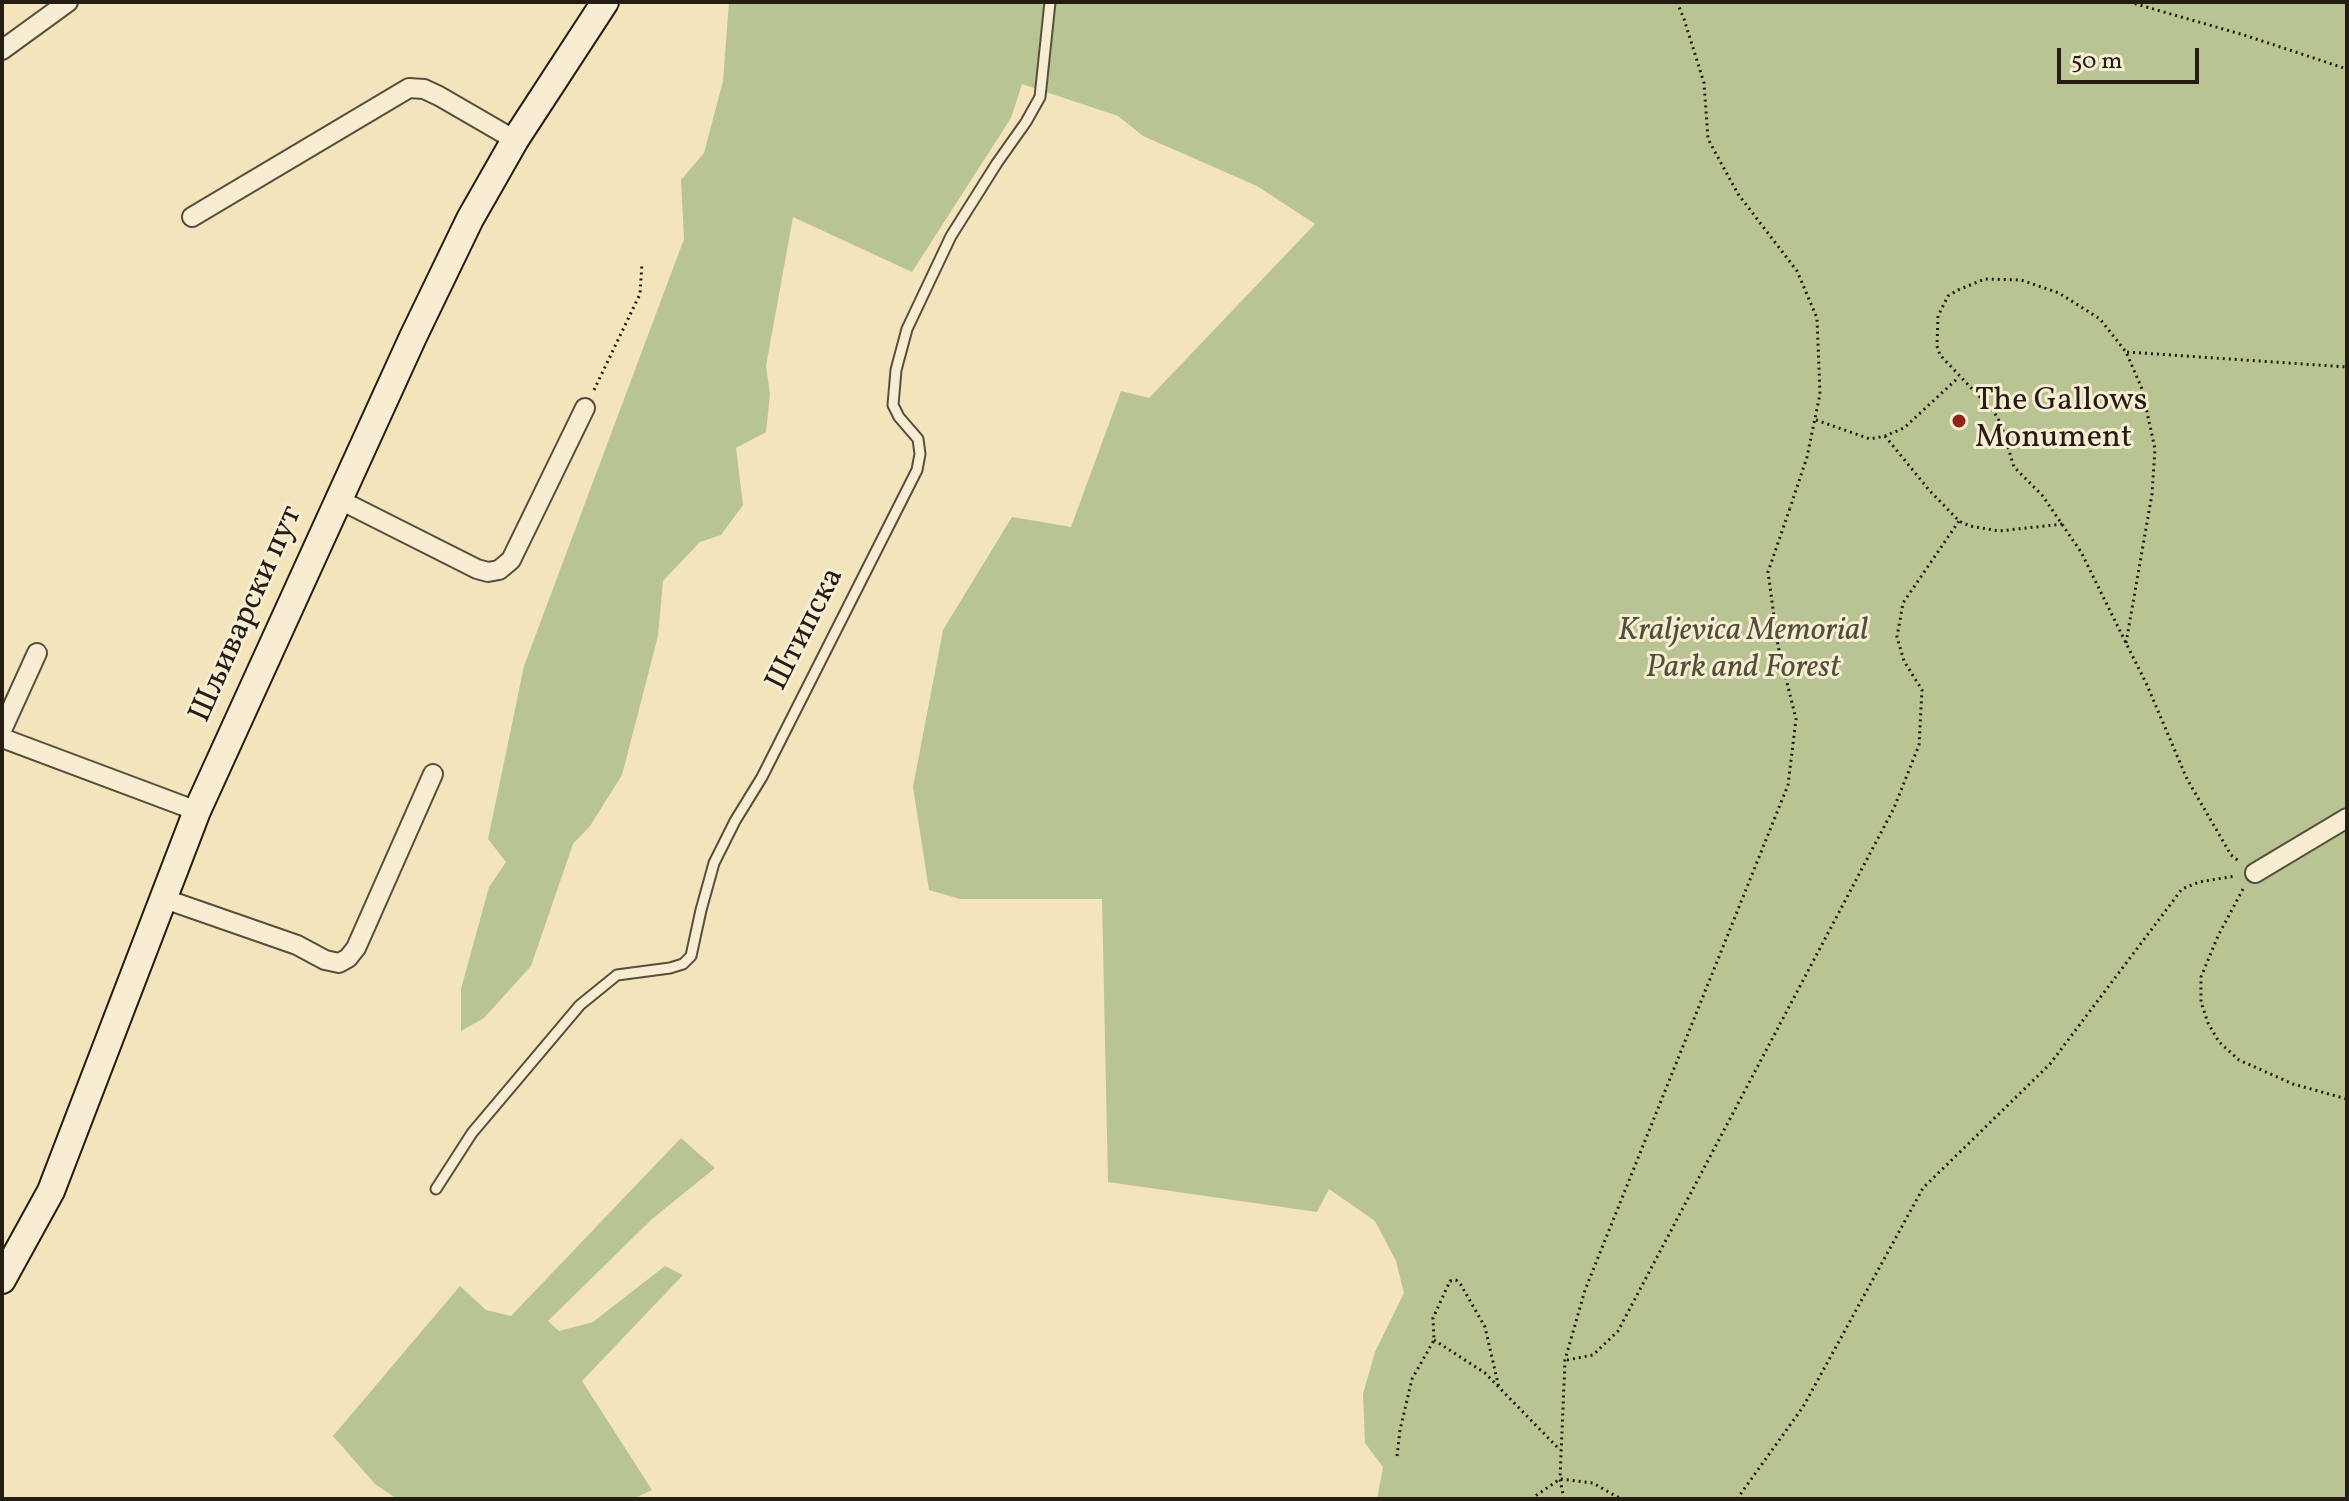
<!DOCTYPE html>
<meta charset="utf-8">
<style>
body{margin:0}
#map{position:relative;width:2349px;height:1501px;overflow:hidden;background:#f3e4bb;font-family:Vollkorn,serif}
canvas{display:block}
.frame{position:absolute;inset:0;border:4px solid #251c14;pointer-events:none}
.scale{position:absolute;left:2057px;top:48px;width:142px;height:36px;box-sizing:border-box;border:4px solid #251c14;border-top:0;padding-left:10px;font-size:24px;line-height:28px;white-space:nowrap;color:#251c14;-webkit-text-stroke:6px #f7edd3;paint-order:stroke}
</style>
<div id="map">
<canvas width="2349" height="1501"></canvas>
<div class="frame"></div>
<div class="scale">50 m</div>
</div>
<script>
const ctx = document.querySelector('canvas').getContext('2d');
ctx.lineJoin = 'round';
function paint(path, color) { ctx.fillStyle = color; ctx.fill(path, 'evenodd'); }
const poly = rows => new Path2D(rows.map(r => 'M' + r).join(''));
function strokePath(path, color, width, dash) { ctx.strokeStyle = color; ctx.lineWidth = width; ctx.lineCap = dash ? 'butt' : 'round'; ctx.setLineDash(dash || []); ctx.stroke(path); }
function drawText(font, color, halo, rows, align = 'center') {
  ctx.font = font + ' Vollkorn,serif'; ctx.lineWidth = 6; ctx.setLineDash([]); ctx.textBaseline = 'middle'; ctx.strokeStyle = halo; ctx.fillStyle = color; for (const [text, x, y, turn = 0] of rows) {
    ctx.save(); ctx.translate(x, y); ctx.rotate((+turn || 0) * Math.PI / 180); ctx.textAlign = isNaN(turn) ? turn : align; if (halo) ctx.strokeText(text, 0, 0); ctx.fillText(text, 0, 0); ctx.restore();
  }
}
paint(poly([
 [729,2,2347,2,2347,1499,1377,1499,1383,1467,1365,1443,1363,1394,1375,1352,1404,1293,1396,1261,1375,1221,1329,1189,1317,1212,1108,1182,1102,899,960,899,929,890,913,787,943,630,1012,517,1071,527,1121,391,1149,398,1315,224,1257,186,1143,136,1118,116,1022,84,1011,118,912,272,793,217,766,366,770,394,766,432,736,448,743,505,721,535,700,542,663,581,658,636,622,775,590,826,573,844,531,966,484,1018,461,1031,461,989,489,887,506,862,488,839,524,666,684,239,681,180,704,153,723,81],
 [681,1138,715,1168,652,1219,548,1321,559,1331,593,1322,665,1266,683,1275,582,1381,652,1490,633,1499,397,1499,375,1484,333,1436,460,1286,486,1310,511,1316]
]), '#b8c592');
const service = poly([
 [436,1189,472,1133,580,1005,617,975,670,968,683,964,691,956,701,910,714,863,735,821,762,777,917,470,920,454,918,439,899,417,893,405,896,370,907,329,951,236,997,163,1026,122,1040,97,1050,2]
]);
const minor = poly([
 [2,50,68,2],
 [192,217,409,88,424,89,439,96,515,140],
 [338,499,477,569,488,572,499,570,511,560,585,408],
 [2,730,37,653],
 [2,738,197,811],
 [2255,873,2347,818],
 [162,898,297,945,325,960,339,963,348,958,356,948,433,774]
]);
const secondary = poly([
 [2,1280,51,1191,197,811,413,337,470,219,515,140,605,2]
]);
strokePath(service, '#584e3e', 13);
strokePath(minor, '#584e3e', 22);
strokePath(secondary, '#251c14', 30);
strokePath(poly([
 [1677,2,1684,19,1704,83,1708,139,1738,194,1797,271,1817,318,1820,394,1807,457,1790,508],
 [2129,2,2244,35,2347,69],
 [2127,352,2347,367],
 [594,390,640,294,642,263],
 [1816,420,1870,439,1885,436,1904,428,1959,377],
 [1885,436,1929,490,1959,521,1970,526,1999,531,2063,524],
 [2126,643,2152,494,2155,449,2142,389,2126,352,2100,319,2059,293,2021,280,1985,279,1958,290,1948,296,1938,316,1937,346,1940,355,1994,412,2001,424,2014,467,2042,495,2081,552,2126,643,2147,685,2187,779,2231,855,2240,862],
 [2243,889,2218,936,2201,977,2201,1002,2208,1023,2219,1042,2239,1060,2293,1084,2347,1099],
 [1434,1340,1485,1373,1560,1450],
 [1567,1360,1593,1355,1618,1331,1894,808,1919,745,1922,690,1904,661,1897,637,1903,603,1959,521],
 [1397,1456,1400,1430,1412,1379,1434,1340,1433,1318,1450,1281,1456,1280,1461,1285,1485,1327,1499,1388],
 [1531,1499,1560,1479,1593,1483,1621,1499],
 [1564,1499,1560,1479,1565,1360,1585,1290,1788,785,1796,719,1778,646,1768,572,1790,508],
 [1737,1499,1803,1407,1923,1188,2050,1064,2182,889,2199,882,2235,876]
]), '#251c14', 3, [2, 4]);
strokePath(service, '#f7edd3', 9);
strokePath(minor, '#f7edd3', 18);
strokePath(secondary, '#f7edd3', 26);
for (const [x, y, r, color] of [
 [1959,421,8,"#8f2418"]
]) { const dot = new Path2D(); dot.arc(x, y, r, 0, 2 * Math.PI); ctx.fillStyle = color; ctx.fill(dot); strokePath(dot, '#f7edd3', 3); }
drawText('32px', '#251c14', '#f7edd3', [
 ["The Gallows",1975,403],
 ["Monument",1975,440]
], 'left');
drawText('32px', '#251c14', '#f7edd3', [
 ["Шљиварски пут",248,615,-66],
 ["Штипска",807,630,-63]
]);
drawText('italic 32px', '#514f3a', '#f7edd3', [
 ["Kraljevica Memorial",1743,633],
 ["Park and Forest",1743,670]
]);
</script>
